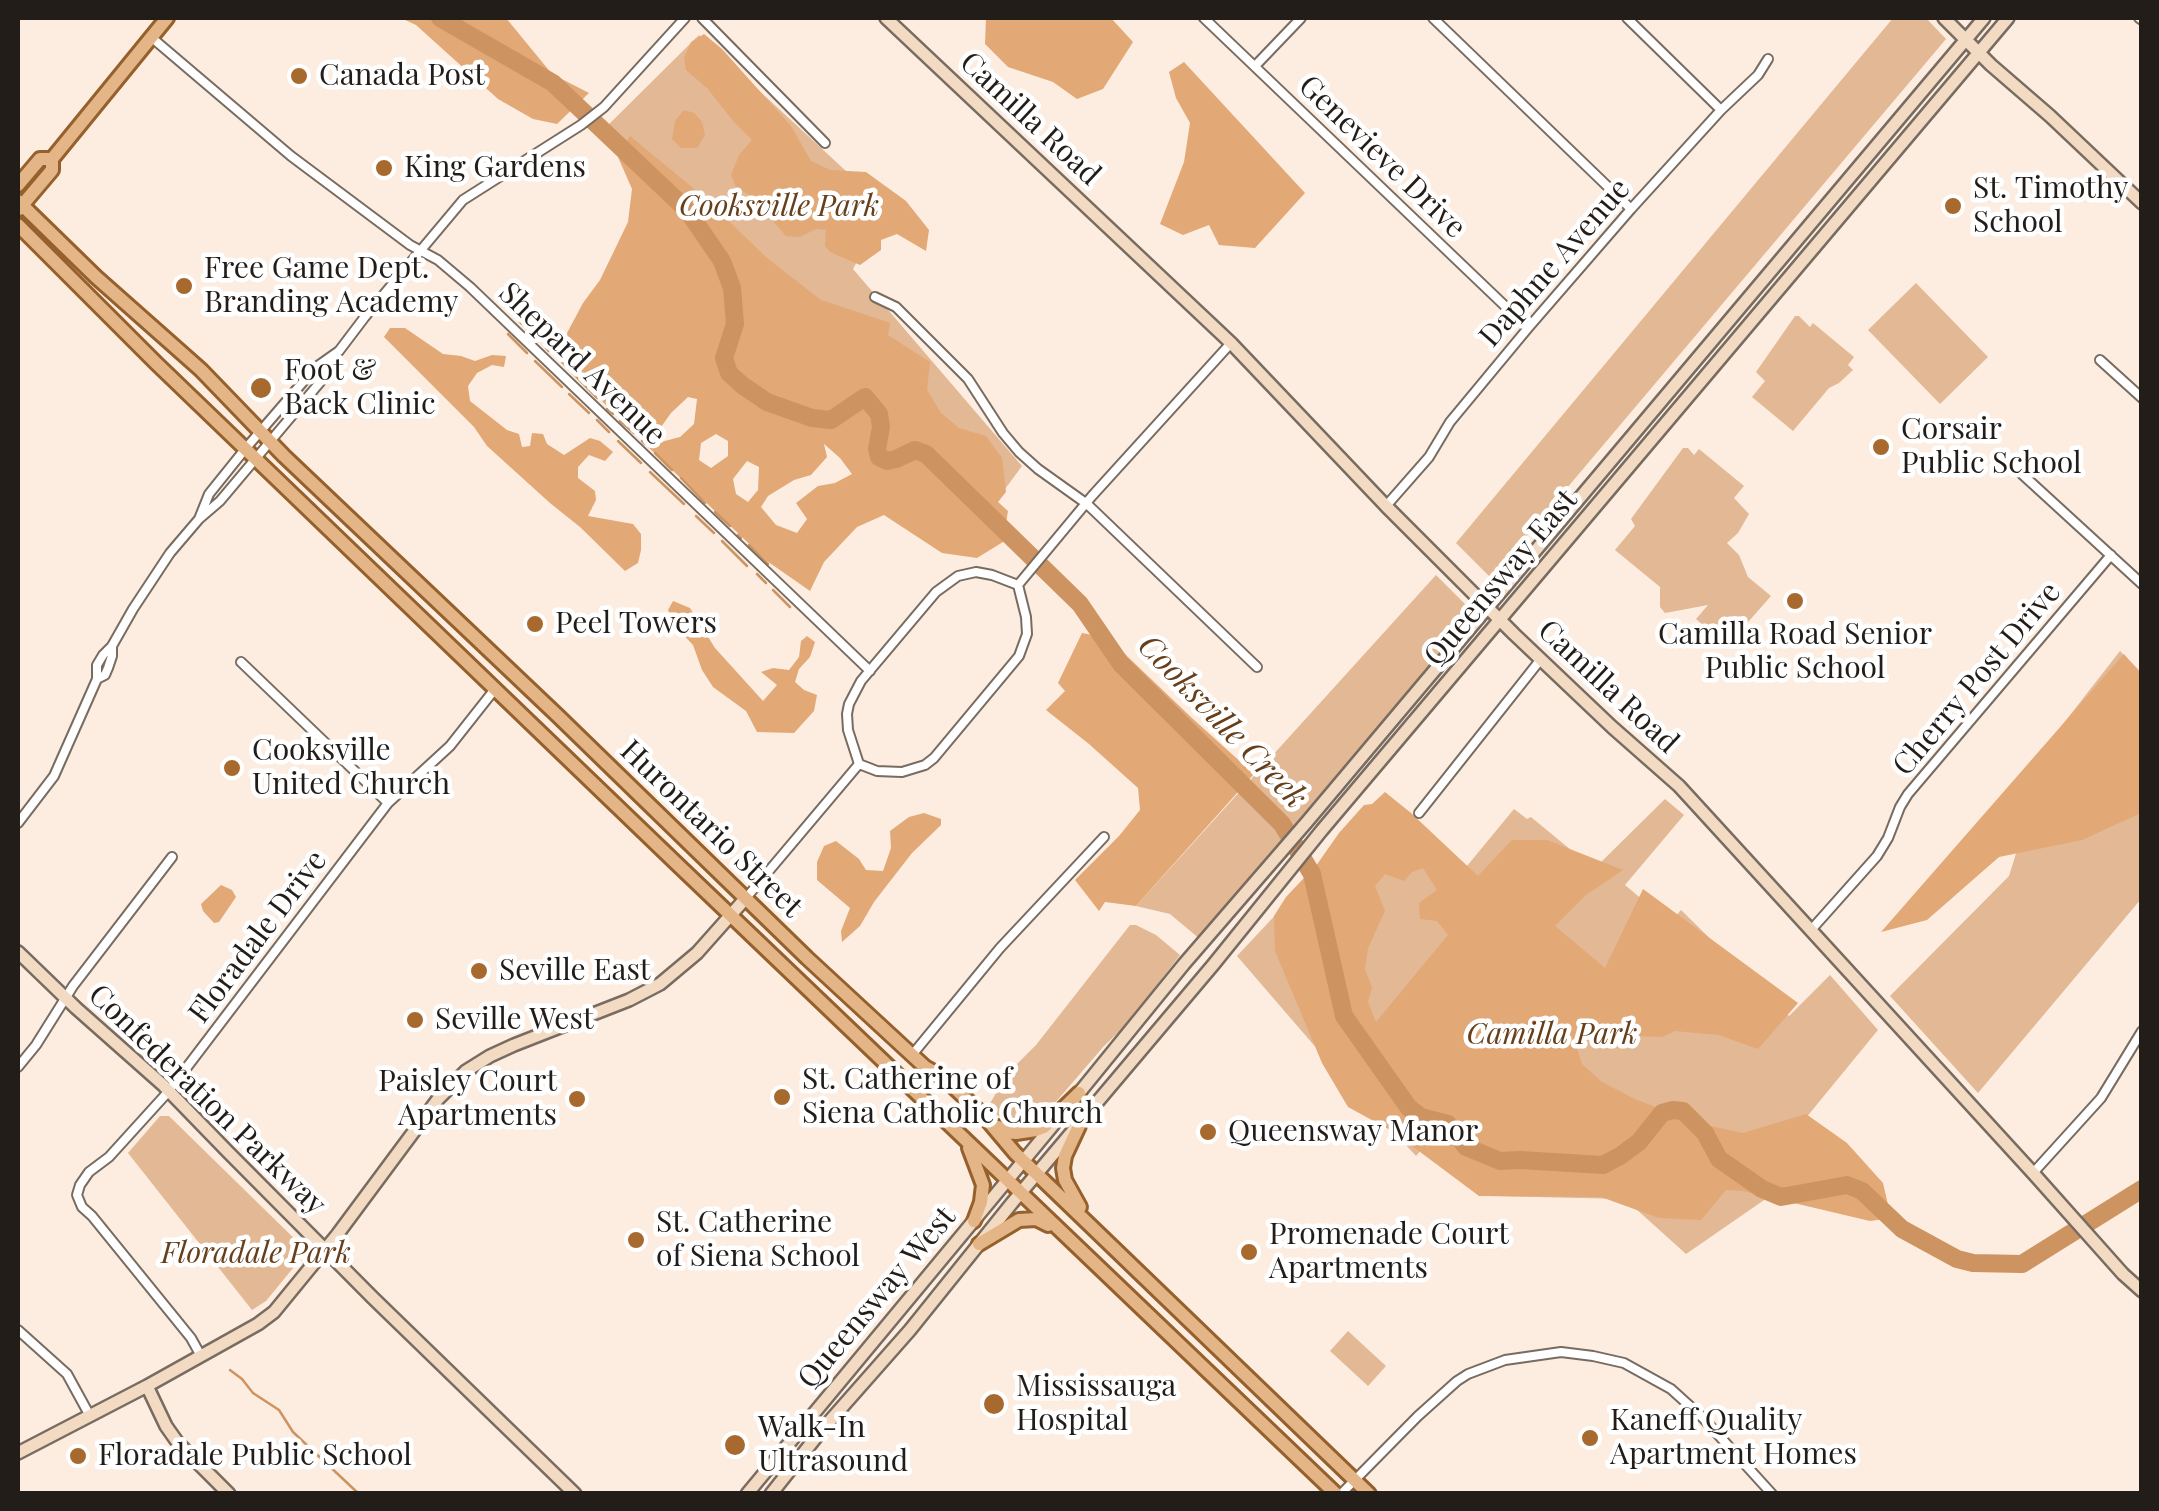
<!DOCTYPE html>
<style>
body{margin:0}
#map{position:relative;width:2159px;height:1511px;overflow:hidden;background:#fcede0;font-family:"Playfair Display",serif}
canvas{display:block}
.frame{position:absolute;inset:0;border:20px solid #231d19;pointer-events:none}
</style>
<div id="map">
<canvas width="2159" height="1511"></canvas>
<div class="frame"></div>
</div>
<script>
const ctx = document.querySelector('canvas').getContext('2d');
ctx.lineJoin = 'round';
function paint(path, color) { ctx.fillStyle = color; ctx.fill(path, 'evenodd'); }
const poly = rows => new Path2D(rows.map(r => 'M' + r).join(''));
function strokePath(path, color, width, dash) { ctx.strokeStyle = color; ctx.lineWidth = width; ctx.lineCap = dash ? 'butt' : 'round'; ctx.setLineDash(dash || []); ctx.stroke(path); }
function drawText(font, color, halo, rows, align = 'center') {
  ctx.font = font + ' "Playfair Display",serif'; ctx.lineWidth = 9; ctx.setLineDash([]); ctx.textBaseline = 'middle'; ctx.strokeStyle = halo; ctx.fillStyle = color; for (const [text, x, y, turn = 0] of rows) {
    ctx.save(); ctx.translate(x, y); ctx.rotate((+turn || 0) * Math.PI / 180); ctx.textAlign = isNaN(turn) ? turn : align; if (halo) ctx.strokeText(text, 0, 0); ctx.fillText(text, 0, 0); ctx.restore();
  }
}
paint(poly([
 [1893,18,1926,18,1946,39,1491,578,1456,543],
 [699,35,886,208,853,269,1022,466,991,508,598,135],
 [1916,283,1988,357,1940,404,1868,330],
 [1795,316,1799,316,1810,327,1813,323,1854,357,1848,365,1853,370,1839,383,1829,388,1793,431,1752,397,1765,381,1756,372],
 [1683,448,1688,448,1694,455,1699,449,1744,486,1734,498,1749,514,1738,533,1727,543,1739,555,1748,577,1771,596,1727,646,1696,619,1708,605,1665,613,1660,607,1660,587,1615,550,1635,526,1631,519],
 [1436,575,1475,614,1201,940,1170,914,1136,906],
 [2120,651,2141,672,2141,899,1978,1093,1890,996,2009,876,2027,818,2035,760],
 [1385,798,1467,866,1514,809,1527,819,1531,817,1594,869,1665,799,1684,815,1625,885,1670,923,1681,910,1789,1016,1830,975,1878,1030,1796,1130,1825,1158,1686,1254,1625,1199,1491,1196,1428,1142,1416,1156,1312,1043,1237,956],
 [1130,925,1136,925,1156,935,1180,955,1127,1024,1104,1046,1042,1118,1024,1124,1002,1119,988,1107,1007,1074,1036,1045],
 [160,1116,169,1116,307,1251,266,1301,252,1310,128,1153],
 [1348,1331,1386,1366,1368,1386,1330,1351]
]), '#e3b894');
paint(poly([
 [401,18,506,18,552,74,589,93,557,124,533,119,498,99,416,25],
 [986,18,1111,18,1133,42,1103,89,1077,99,1053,82,1008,67,985,44],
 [704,34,722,49,791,126,811,161,830,170,866,172,906,201,929,230,926,251,897,234,881,240,881,250,860,265,830,252,825,246,826,230,816,229,800,237,786,236,752,197,736,187,731,175,739,155,752,140,734,122,707,88,686,70,684,58,691,42],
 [1184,62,1305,193,1255,248,1219,245,1209,225,1183,235,1160,224,1184,162,1190,123,1176,98,1169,72],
 [684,110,694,113,702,122,705,135,697,148,681,148,672,139,675,121],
 [630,136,705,198,767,258,821,300,890,323,888,335,930,362,927,390,941,413,959,428,986,436,1002,458,1006,492,998,502,1008,511,1003,542,977,558,942,553,884,515,857,527,824,562,810,591,767,561,617,417,574,371,567,333,583,303,600,280,628,222,632,189,618,157],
 [688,397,697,399,694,424,680,437,661,442,656,434,671,413],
 [716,434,728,441,728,456,711,468,699,460,701,443],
 [824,444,840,458,852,474,835,483,818,486,796,503,807,519,797,533,776,525,761,507,768,496,794,480,811,475,827,457],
 [747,461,759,467,758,490,748,502,736,494,733,479],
 [390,328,405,328,443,354,461,356,475,361,492,355,506,356,504,367,492,365,477,373,468,386,470,401,507,430,519,434,522,447,530,446,532,433,543,434,547,444,564,455,590,438,600,441,613,452,605,461,589,455,578,467,578,478,595,491,596,500,588,516,633,524,641,534,641,550,638,563,625,571,580,527,550,503,487,446,474,427,384,337],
 [673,601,690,608,715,648,763,701,777,685,761,672,773,668,789,670,799,657,801,641,807,636,815,642,810,657,799,669,795,682,804,690,817,695,814,711,794,733,757,732,746,711,713,687,702,670,693,645,677,628,668,610],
 [1082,633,1108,638,1193,719,1254,774,1136,906,1105,902,1099,911,1075,880,1119,836,1140,810,1138,788,1089,744,1046,710,1065,691,1058,683],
 [2124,654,2141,674,2141,813,2082,840,1999,857,1927,920,1881,932],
 [1385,792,1411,813,1478,876,1512,840,1547,840,1623,870,1586,895,1555,926,1605,968,1643,889,1798,1003,1758,1049,1719,1035,1675,1031,1662,1037,1635,1036,1593,1030,1576,1046,1582,1064,1602,1082,1635,1099,1696,1123,1743,1133,1806,1114,1847,1143,1883,1183,1891,1218,1870,1221,1743,1191,1726,1190,1701,1220,1659,1218,1601,1197,1479,1196,1392,1131,1348,1107,1322,1063,1275,951,1274,916,1286,897,1318,863,1339,833,1364,805,1372,804],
 [1423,868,1437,890,1419,903,1420,919,1437,921,1448,935,1376,1022,1368,1002,1372,987,1365,969,1368,948,1385,911,1375,886,1385,874,1404,881,1412,872],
 [924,813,941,819,941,825,912,853,874,902,860,926,842,942,841,931,850,908,817,880,817,862,824,846,836,841,859,859,866,870,883,871,891,848,890,831,909,817],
 [221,885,232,890,236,897,219,922,214,923,203,911,201,904]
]), '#e2a876');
strokePath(poly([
 [519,321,538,339],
 [508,334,527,353],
 [546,348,549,351],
 [535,361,562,387],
 [562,362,597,398],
 [569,394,589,413],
 [607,409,613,414],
 [597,420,609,432],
 [620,421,634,433],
 [618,441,641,463],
 [642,441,645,444],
 [655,453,672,470],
 [650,472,684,504],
 [681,478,705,503],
 [715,512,730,526],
 [696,516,714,533],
 [738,535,741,538],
 [722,541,747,566],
 [749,545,768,564],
 [757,574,766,583],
 [773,590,790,607],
 [230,1370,242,1379,253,1393,279,1410,293,1432,359,1494]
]), '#cd9462', 2.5);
strokePath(poly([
 [440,18,553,83,687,210,722,261,732,288,735,324,724,358,729,373,742,385,767,402,812,418,831,420,865,397,879,414,881,427,877,449,879,457,887,461,896,459,915,450,926,454,1080,604,1121,664,1282,824,1312,874,1344,1016,1409,1108,1421,1117,1448,1124,1466,1147,1500,1161,1520,1160,1603,1165,1620,1156,1639,1142,1662,1113,1673,1110,1683,1111,1705,1133,1719,1159,1762,1189,1781,1197,1847,1185,1862,1191,1902,1229,1957,1259,1973,1263,2022,1264,2142,1189]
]), '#cd9462', 18);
const street = poly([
 [702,18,825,143],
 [1204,18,1528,328],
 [1433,18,1631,209],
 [1627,18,1721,110],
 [2139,18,2142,20],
 [151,37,291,156,410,245,438,260,470,287,870,671],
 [1255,66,1301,18],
 [875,297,896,307,968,379,1003,433,1019,452,1038,469,1087,504,1257,667],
 [2100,360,2142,398],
 [2011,464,2142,584],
 [1386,506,1429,457,1450,422,1528,328,1631,209,1721,110,1758,75,1768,59],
 [199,519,209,494,246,448,315,368,339,351,364,318,463,200,581,125,604,107,685,18],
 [976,572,992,575,1018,585,1026,617,1027,634,1019,656,934,758,925,765,902,772,877,771,859,764,848,730,847,714,849,704,861,681,936,592,958,576,976,572],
 [1018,585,1092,496,1231,343],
 [241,662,388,803],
 [97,679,105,675,108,668,112,656,112,646],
 [1419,813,1541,659],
 [18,823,54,776,97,679,97,665,103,655,112,646,133,609,170,553,199,519,220,501,327,374,333,358],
 [746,898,859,764],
 [1811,930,1877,856,1888,838,1900,807,1908,794,2111,555],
 [912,1055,1000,948,1104,837],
 [18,1067,36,1045,73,986,172,857],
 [2033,1173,2101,1098,2142,1031],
 [18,1330,67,1374,90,1416],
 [201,1356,191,1338,92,1216,82,1207,77,1195,80,1185,89,1172,109,1157,168,1092,388,803,450,746,495,689],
 [1341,1494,1418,1416,1457,1381,1468,1374,1505,1360,1561,1352,1593,1356,1624,1363,1671,1389,1703,1418,1772,1494]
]);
const secondary = poly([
 [886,18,1231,343,1386,506,1514,634,1612,727,1679,786,2033,1173,2123,1274,2142,1291],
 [1944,18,1991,65,2050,116,2142,203],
 [18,952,76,1008,163,1085,227,1151,373,1298,575,1494],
 [1075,1098,1184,964,1306,823,1984,18],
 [147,1386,166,1426,178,1443,229,1494],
 [18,1453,147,1386,258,1324,274,1312,337,1235,438,1099,466,1071,490,1056,514,1045,629,1000,660,984,697,953,745,899],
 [747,1494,1054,1124],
 [771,1494,821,1431,910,1330,1012,1203,1213,965,1322,830,2008,18]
]);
const primary = poly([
 [18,185,40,159,52,159],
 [18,201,96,277,201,370,284,456,558,716,807,958,925,1067,943,1077,983,1115,1015,1153,1369,1494],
 [19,209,52,170,52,159,167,18],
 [18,225,156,363,677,864,1336,1494],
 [1079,1126,1065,1156,1063,1168,1065,1180,1080,1207],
 [998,1127,1005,1132,1016,1133,1036,1130,1044,1127,1079,1093],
 [969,1148,983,1185,981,1202,974,1221],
 [979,1244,1019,1220,1036,1219,1048,1225]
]);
strokePath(street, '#786b60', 12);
strokePath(secondary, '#786b60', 16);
strokePath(primary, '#95602c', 18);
strokePath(street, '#fff', 8);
strokePath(secondary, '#f2dac3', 11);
strokePath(primary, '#e4b587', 12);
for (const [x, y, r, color] of [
 [299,76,10,"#a7692e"],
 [384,168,10,"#a7692e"],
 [1953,206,10,"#a7692e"],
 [184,286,10,"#a7692e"],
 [261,388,12,"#a7692e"],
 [1881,447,10,"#a7692e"],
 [1795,601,10,"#a7692e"],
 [535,624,10,"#a7692e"],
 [232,768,10,"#a7692e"],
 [479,971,10,"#a7692e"],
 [415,1020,10,"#a7692e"],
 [782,1097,10,"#a7692e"],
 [577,1099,10,"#a7692e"],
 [1208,1132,10,"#a7692e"],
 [636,1240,10,"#a7692e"],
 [1249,1252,10,"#a7692e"],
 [994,1404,12,"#a7692e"],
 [1590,1438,10,"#a7692e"],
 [735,1445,12,"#a7692e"],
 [78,1456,10,"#a7692e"]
]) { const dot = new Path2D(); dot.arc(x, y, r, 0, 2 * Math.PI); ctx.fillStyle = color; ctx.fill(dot); strokePath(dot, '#fff', 4); }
drawText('30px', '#231d19', '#fff', [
 ["Canada Post",319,76],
 ["King Gardens",404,168],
 ["St. Timothy",1973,189],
 ["School",1973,223],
 ["Free Game Dept.",204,269],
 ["Branding Academy",204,303],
 ["Foot &",284,371],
 ["Back Clinic",284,405],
 ["Corsair",1901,430],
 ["Public School",1901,464],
 ["Peel Towers",555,624],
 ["Camilla Road Senior",1795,635,"center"],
 ["Public School",1795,669,"center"],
 ["Cooksville",252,751],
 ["United Church",252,785],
 ["Seville East",499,971],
 ["Seville West",435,1020],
 ["St. Catherine of",802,1080],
 ["Siena Catholic Church",802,1114],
 ["Paisley Court",557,1082,"right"],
 ["Apartments",557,1116,"right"],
 ["Queensway Manor",1228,1132],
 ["St. Catherine",656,1223],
 ["of Siena School",656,1257],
 ["Promenade Court",1269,1235],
 ["Apartments",1269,1269],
 ["Mississauga",1016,1387],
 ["Hospital",1016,1421],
 ["Kaneff Quality",1610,1421],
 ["Apartment Homes",1610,1455],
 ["Walk-In",758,1428],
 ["Ultrasound",758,1462],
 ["Floradale Public School",98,1456]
], 'left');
drawText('30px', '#231d19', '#fff', [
 ["Camilla Road",1030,119,43],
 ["Genevieve Drive",1382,157,44],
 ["Daphne Avenue",1555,263,-49],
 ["Shepard Avenue",582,364,44],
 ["Queensway East",1501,578,-50],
 ["Cherry Post Drive",1977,679,-50],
 ["Camilla Road",1608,687,43],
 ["Hurontario Street",711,829,44],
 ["Floradale Drive",258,937,-53],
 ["Confederation Parkway",207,1100,44],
 ["Queensway West",877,1298,-50]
]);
drawText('italic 30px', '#673f1a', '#fff', [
 ["Cooksville Park",779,207],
 ["Camilla Park",1552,1035],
 ["Floradale Park",256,1254]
]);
drawText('italic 32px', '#673f1a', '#fff', [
 ["Cooksville Creek",1222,722,46]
]);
</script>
